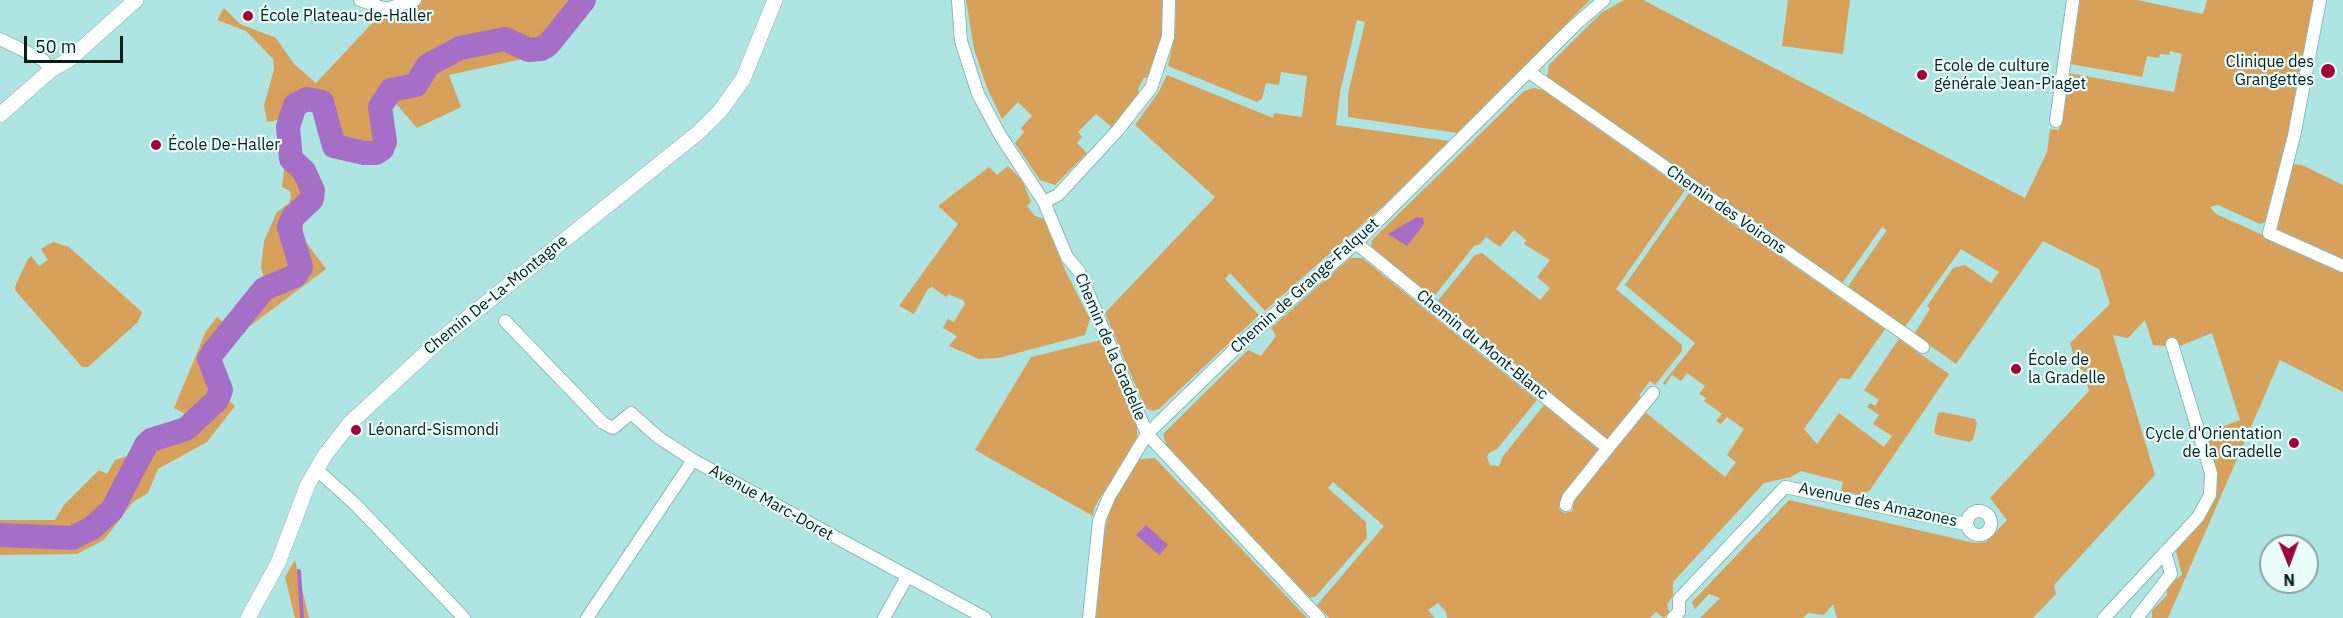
<!DOCTYPE html>
<meta charset="utf-8">
<style>
body{margin:0}
#map{position:relative;width:2343px;height:618px;overflow:hidden;background:#aee4e1;font-family:"IBM Plex Sans",sans-serif}
canvas{display:block}
.north{position:absolute;left:2259px;top:534px;width:60px;height:60px;box-sizing:border-box;background:#e9fefd;border:2px solid #8fa4a3;border-radius:50%;rotate:179deg;font-size:16px;font-weight:700;line-height:24px;text-align:center;color:#071c1b}
.north::after{content:'';display:block;margin:auto;width:21px;height:27px;background:#a2033c;clip-path:polygon(50% 0,100% 100%,50% 72%,0 100%)}
.scale{position:absolute;left:24px;top:36px;width:99px;height:27px;box-sizing:border-box;border:3px solid #071c1b;border-top:0;padding-left:8px;font-size:18px;line-height:21px;white-space:nowrap;color:#071c1b;-webkit-text-stroke:4px #e9fefd;paint-order:stroke}
</style>
<div id="map">
<canvas width="2343" height="618"></canvas>
<div class="north">N</div>
<div class="scale">50 m</div>
</div>
<script>
const ctx = document.querySelector('canvas').getContext('2d');
ctx.lineJoin = 'round';
function paint(path, color) { ctx.fillStyle = color; ctx.fill(path, 'evenodd'); }
const poly = rows => new Path2D(rows.map(r => 'M' + r).join(''));
function strokePath(path, color, width, dash) { ctx.strokeStyle = color; ctx.lineWidth = width; ctx.lineCap = dash ? 'butt' : 'round'; ctx.setLineDash(dash || []); ctx.stroke(path); }
function drawText(font, color, halo, rows, align = 'center') {
  ctx.font = font + ' "IBM Plex Sans",sans-serif'; ctx.lineWidth = 4.5; ctx.setLineDash([]); ctx.textBaseline = 'middle'; ctx.strokeStyle = halo; ctx.fillStyle = color; for (const [text, x, y, turn = 0] of rows) {
    ctx.save(); ctx.translate(x, y); ctx.rotate((+turn || 0) * Math.PI / 180); ctx.textAlign = isNaN(turn) ? turn : align; if (halo) ctx.strokeText(text, 0, 0); ctx.fillText(text, 0, 0); ctx.restore();
  }
}
paint(poly([
 [423,0,595,0,555,52,449,75,461,107,417,128,392,99,376,102,374,117,379,131,380,146,364,150,337,143,332,139,329,107,325,100,317,95,298,100,277,120,267,122,264,105,274,70,273,59,246,31,217,20,224,8,240,24,276,38,294,64,316,83,379,16,397,13],
 [966,0,1164,0,1164,30,1151,76,1144,78,1138,89,1139,95,1113,128,1096,114,1078,132,1082,137,1077,143,1087,153,1055,185,1040,180,1015,143,1024,132,1021,128,1032,116,1018,102,1002,119,987,88,974,49],
 [1176,0,1590,0,1457,133,1348,117,1348,94,1365,22,1357,20,1340,92,1336,125,1449,141,1382,207,1265,311,1230,273,1225,279,1259,315,1159,409,1153,411,1145,408,1105,313,1215,197,1135,125,1158,93,1167,75,1273,118,1274,113,1302,117,1307,76,1281,72,1279,85,1266,83,1262,99,1257,102,1168,66,1175,34],
 [1624,0,1643,0,2025,198,2047,152,2050,129,2059,130,2068,73,2174,92,2182,54,2170,51,2169,55,2160,54,2159,58,2147,56,2142,77,2071,64,2080,0,2137,0,2203,14,2207,0,2317,0,2302,72,2298,72,2297,78,2300,81,2284,154,2265,222,2260,224,2218,205,2210,207,2216,214,2343,271,2343,392,2280,360,2168,618,2152,618,2152,611,2167,595,2167,586,2182,575,2175,547,2210,509,2215,490,2206,441,2224,426,2240,420,2212,333,2177,347,2153,345,2145,320,2128,338,2113,335,2155,475,2054,585,2056,594,2033,618,1837,618,1833,604,1824,615,1808,613,1803,618,1700,618,1720,598,1709,594,1695,609,1692,602,1789,500,1974,543,1986,542,2007,520,1990,498,2089,391,2083,370,2078,369,2070,343,2110,304,2099,269,2043,241,1956,364,1914,334,1930,309,1927,306,1953,268,1965,265,1991,283,1999,272,1961,249,1904,328,1847,288,1887,230,1882,227,1841,285,1549,80,1547,76,1549,65,1601,13],
 [1788,0,1850,0,1843,54,1782,46],
 [1534,88,1543,90,1685,190,1616,289,1682,345,1682,351,1655,385,1650,381,1640,394,1640,403,1610,439,1606,440,1436,303,1475,255,1482,253,1540,300,1550,288,1537,277,1550,260,1524,244,1526,240,1514,230,1500,247,1486,237,1480,244,1474,246,1432,299,1371,250,1372,240,1524,91],
 [285,161,289,161,307,187,306,199,315,211,303,222,303,238,326,269,250,326,236,310,265,281,261,268,264,241,277,212,289,203,291,197,290,191,282,187],
 [2293,164,2302,165,2343,185,2343,261,2276,231,2274,226],
 [1008,166,1022,180,1031,202,1027,206,1035,216,1044,219,1066,272,1090,319,1085,335,999,358,979,359,949,346,957,336,943,328,948,319,954,322,965,304,963,300,948,294,946,297,932,287,928,289,914,314,899,306,958,224,938,206,989,167,997,175],
 [1689,193,1885,329,1850,379,1840,378,1804,429,1817,444,1839,413,1884,447,1892,436,1873,424,1879,415,1867,407,1870,403,1875,406,1879,400,1864,390,1899,339,1949,374,1870,490,1862,495,1841,491,1843,482,1801,471,1791,477,1764,483,1673,582,1673,596,1667,604,1669,612,1664,618,1656,612,1650,618,1447,618,1446,612,1438,603,1428,610,1435,618,1329,618,1317,605,1384,526,1333,482,1328,488,1366,522,1367,538,1316,596,1310,598,1167,447,1163,434,1248,350,1261,356,1276,336,1271,328,1350,258,1362,258,1537,400,1497,449,1489,453,1487,457,1490,465,1499,466,1503,456,1544,405,1600,451,1560,502,1559,509,1564,513,1573,511,1572,499,1644,411,1725,477,1736,462,1727,455,1744,429,1727,417,1721,424,1716,421,1722,414,1704,401,1706,398,1699,394,1705,386,1687,373,1681,381,1672,375,1665,385,1663,383,1695,343,1625,285],
 [53,242,69,247,142,312,138,322,88,367,82,367,15,290,16,284,28,259,31,256,39,266,48,260,41,249],
 [217,317,228,326,216,339,204,362,206,370,217,390,235,406,207,442,158,469,148,493,133,502,104,540,77,554,0,555,0,520,55,520,64,505,99,470,107,474,115,460,127,456,139,438,149,432,173,426,185,414,174,408,206,331],
 [1101,340,1137,425,1137,438,1094,508,1093,516,975,450,1031,357],
 [1942,412,1975,419,1977,423,1973,440,1970,442,1937,435,1934,432,1938,413],
 [1155,458,1307,618,1096,618,1101,548,1110,507,1139,459],
 [295,560,309,618,295,618,285,577]
]), '#d8a15b');
paint(poly([
 [1417,217,1423,218,1424,224,1407,246,1388,234],
 [1146,525,1168,545,1159,555,1136,535]
]), '#a66fc7');
strokePath(poly([
 [299,571,302,618]
]), '#a66fc7', 4);
strokePath(poly([
 [0,535,72,538,92,528,112,510,146,445,151,440,186,429,217,400,221,390,209,359,214,351,264,289,295,276,301,267,289,227,293,217,312,199,313,191,304,171,291,159,288,127,295,105,307,99,322,102,334,146,364,153,376,153,382,149,385,142,380,107,391,90,416,85,428,65,460,48,505,39,529,50,541,49,548,45,584,0]
]), '#a66fc7', 24);
const minor = poly([
 [360,0,386,9,415,0],
 [958,0,961,41,978,94,1000,135,1044,202,1067,257,1079,271,1147,434,1319,618],
 [2320,0,2294,136,2269,233,2343,266],
 [0,39,43,60,51,70],
 [1529,72,1923,347],
 [2056,121,2073,0],
 [1044,202,1058,195,1117,131,1151,88,1168,37,1169,0],
 [1356,243,1608,448,1653,393],
 [505,321,603,423,613,428,631,413,658,437,693,460],
 [316,469,355,504,464,618],
 [1566,505,1568,498,1608,448],
 '1967 523a12 12 0 1 1 24 0a12 12 0 1 1-24 0Z',
 [587,618,693,460,985,618],
 [884,618,907,577],
 [1089,618,1099,521,1109,497,1147,434,1237,347,1356,243,1575,25,1604,0],
 [1673,618,1679,612,1679,599,1785,487,1966,524],
 [2104,618,2198,517,2210,495,2211,473,2172,344],
 [2137,618,2171,574,2165,552]
]);
const tertiary = poly([
 [0,115,51,70,70,59,136,0],
 [248,618,278,563,308,484,325,455,350,423,440,340,699,132,720,111,743,79,775,0]
]);
strokePath(minor, '#86bbb8', 14);
strokePath(tertiary, '#86bbb8', 16);
strokePath(minor, '#fff', 12);
strokePath(tertiary, '#fff', 15);
for (const [x, y, r, color] of [
 [248,16,6,"#a2033c"],
 [2328,71,8,"#a2033c"],
 [1922,75,6,"#a2033c"],
 [156,145,6,"#a2033c"],
 [2016,369,6,"#a2033c"],
 [356,430,6,"#a2033c"],
 [2294,443,6,"#a2033c"]
]) { const dot = new Path2D(); dot.arc(x, y, r, 0, 2 * Math.PI); ctx.fillStyle = color; ctx.fill(dot); strokePath(dot, '#e9fefd', 2); }
drawText('16px', '#071c1b', '#e9fefd', [
 ["École Plateau-de-Haller",260,16],
 ["Clinique des",2314,62,"right"],
 ["Grangettes",2314,80,"right"],
 ["Ecole de culture",1934,66],
 ["générale Jean-Piaget",1934,84],
 ["École De-Haller",168,145],
 ["École de",2028,360],
 ["la Gradelle",2028,378],
 ["Léonard-Sismondi",368,430],
 ["Cycle d'Orientation",2282,434,"right"],
 ["de la Gradelle",2282,452,"right"]
], 'left');
drawText('16px', '#071c1b', '#e9fefd', [
 ["Chemin des Voirons",1726,210,35],
 ["Chemin de Grange-Falquet",1305,286,-42],
 ["Chemin De-La-Montagne",496,295,-39],
 ["Chemin du Mont-Blanc",1482,345,39],
 ["Chemin de la Gradelle",1110,347,67],
 ["Avenue Marc-Doret",771,503,29],
 ["Avenue des Amazones",1878,505,12]
]);
</script>
